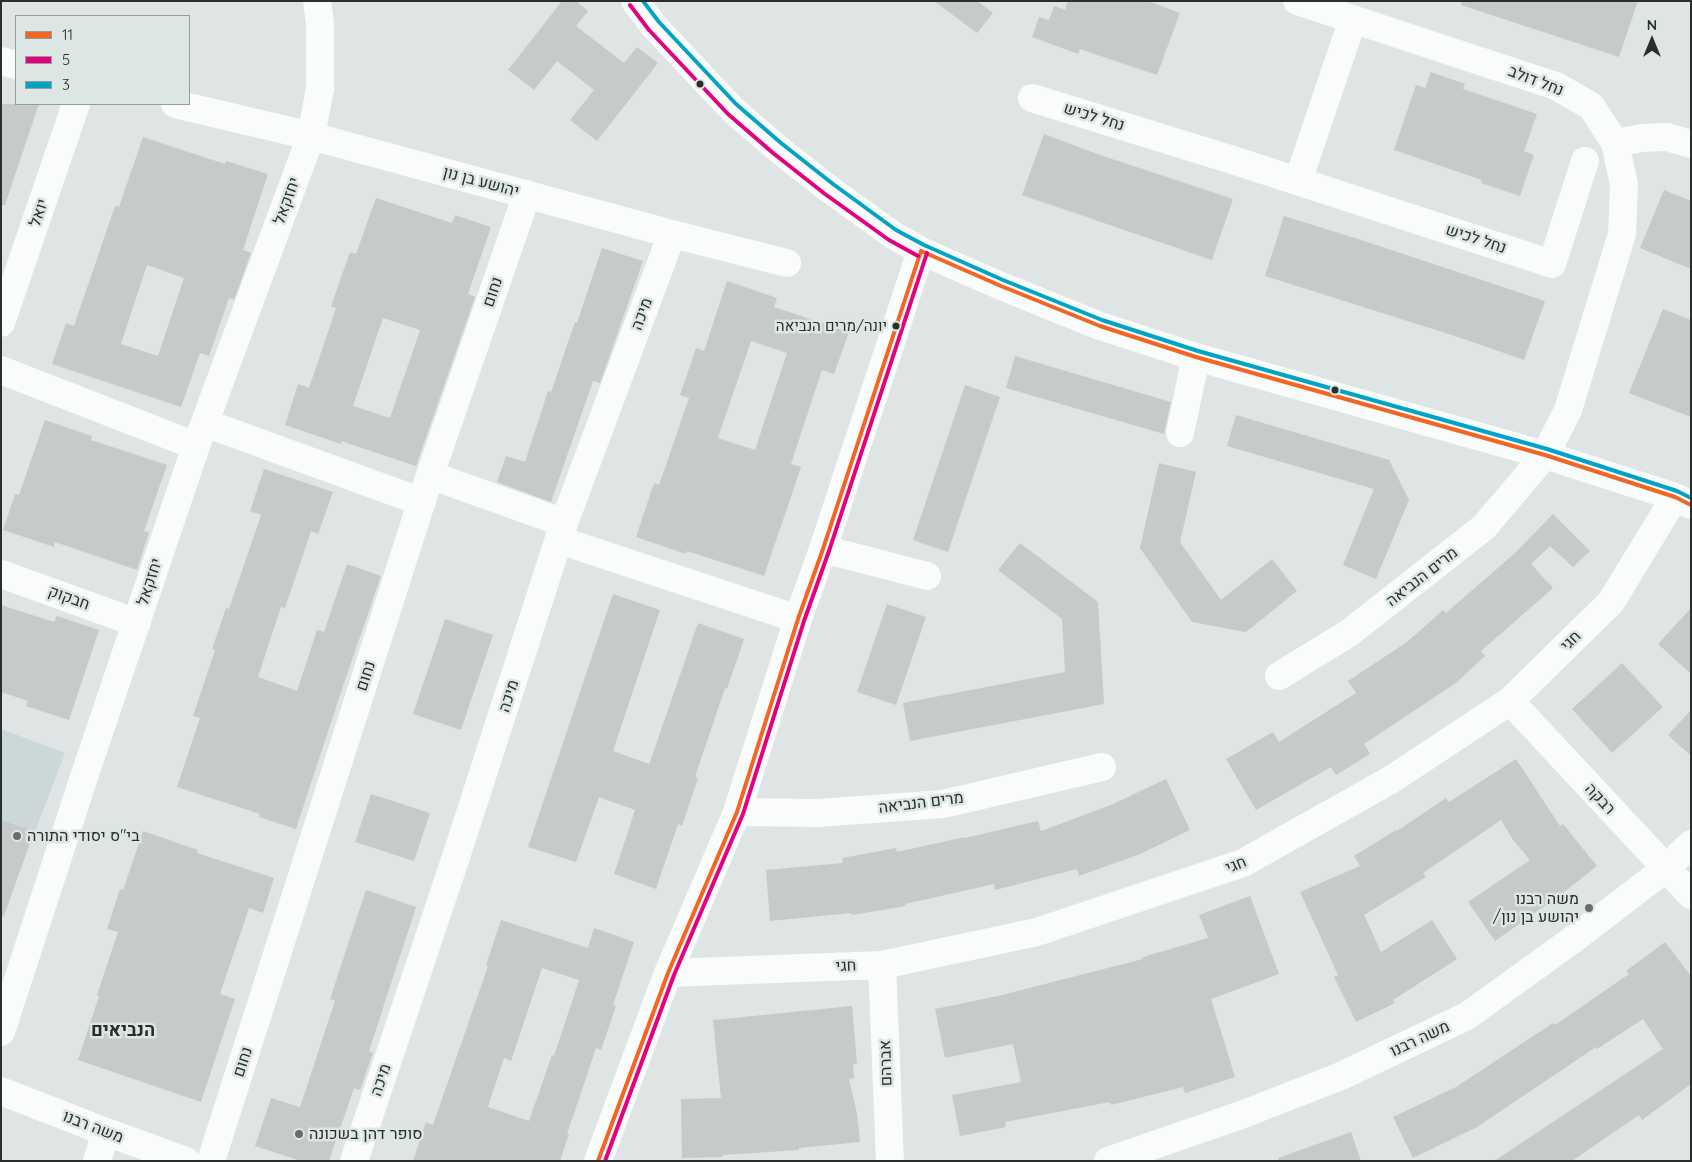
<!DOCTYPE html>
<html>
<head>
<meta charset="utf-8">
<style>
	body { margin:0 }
	#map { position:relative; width:1692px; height:1162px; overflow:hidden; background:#dfe4e4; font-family:Quicksand,sans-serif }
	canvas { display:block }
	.frame { position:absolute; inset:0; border:2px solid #2a2e2d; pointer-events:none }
	.legend { position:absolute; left:15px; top:15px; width:175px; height:90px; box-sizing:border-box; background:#dce7e5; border:1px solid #959d9b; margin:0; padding:6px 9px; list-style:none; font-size:15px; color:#2a2e2d }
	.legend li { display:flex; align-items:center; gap:10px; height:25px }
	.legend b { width:25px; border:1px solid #959d9b }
	.north { position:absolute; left:1627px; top:15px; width:50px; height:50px; -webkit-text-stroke:4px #dce7e5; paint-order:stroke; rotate:0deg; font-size:14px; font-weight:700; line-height:20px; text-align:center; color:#2a2e2d }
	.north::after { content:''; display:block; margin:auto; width:18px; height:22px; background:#2a2e2d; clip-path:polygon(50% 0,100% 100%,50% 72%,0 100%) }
</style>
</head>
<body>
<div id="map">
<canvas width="1692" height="1162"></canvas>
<div class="frame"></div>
<ul class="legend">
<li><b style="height:6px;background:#f26522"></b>11</li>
<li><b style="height:6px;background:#e5007d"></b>5</li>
<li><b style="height:6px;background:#02a3c6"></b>3</li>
</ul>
<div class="north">N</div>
</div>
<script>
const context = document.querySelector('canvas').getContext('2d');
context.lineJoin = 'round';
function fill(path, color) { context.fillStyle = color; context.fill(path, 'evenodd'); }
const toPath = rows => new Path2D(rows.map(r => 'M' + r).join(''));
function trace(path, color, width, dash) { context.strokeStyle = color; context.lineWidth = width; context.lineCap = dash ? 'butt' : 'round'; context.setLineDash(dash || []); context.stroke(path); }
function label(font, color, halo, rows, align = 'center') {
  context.font = font + ' Quicksand,Heebo,sans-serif'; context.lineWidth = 5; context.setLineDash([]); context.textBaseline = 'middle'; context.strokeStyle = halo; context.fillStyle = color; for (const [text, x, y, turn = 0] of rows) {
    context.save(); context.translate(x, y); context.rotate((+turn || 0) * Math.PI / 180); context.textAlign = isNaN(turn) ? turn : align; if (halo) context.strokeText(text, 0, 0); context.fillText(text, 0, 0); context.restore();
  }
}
fill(toPath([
	[1,729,65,753,1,920]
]), '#ccd8d7');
fill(toPath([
	[562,1,576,1,588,11,576,26,624,63,637,47,658,63,597,141,570,120,594,90,557,61,534,90,508,70],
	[934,1,977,1,993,13,977,33],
	[1068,1,1148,1,1180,13,1157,75,1080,49,1078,54,1032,37,1039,17,1049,20,1054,6,1065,10],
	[1461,1,1638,1,1619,57,1461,5],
	[1431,72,1465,84,1463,89,1537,114,1524,151,1534,155,1520,196,1481,183,1482,180,1394,150,1416,85,1425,88],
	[1,104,39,104,5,205,1,205],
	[1044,134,1100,155,1233,199,1212,260,1022,195],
	[143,137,225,164,226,161,268,174,243,250,251,253,234,300,229,298,209,356,200,353,181,407,52,364,66,323,74,326,115,206,119,207],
	[147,265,184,278,158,356,121,344],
	[1664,190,1691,201,1691,269,1640,248],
	[376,198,452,223,455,215,491,227,468,294,475,297,416,466,341,441,341,444,285,425,298,384,309,388,336,308,331,306,350,252,356,254],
	[383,318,420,330,390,418,353,406],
	[1284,216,1355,238,1545,301,1524,360,1458,337,1265,276],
	[602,248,643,261,600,383,593,381,551,502,497,482,506,456,525,462,548,391,551,392,575,322,577,323],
	[727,281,777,298,774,307,849,332,834,374,822,370,791,464,801,467,764,576,687,551,686,554,636,537,654,483,659,485,689,398,680,395,696,348,704,351],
	[751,341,787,353,755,450,718,438],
	[1663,309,1691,320,1691,417,1629,393],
	[1015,356,1171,402,1164,434,1006,388],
	[965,385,1000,397,948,552,913,540],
	[1236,415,1389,460,1409,500,1376,579,1343,565,1374,489,1227,446],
	[45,420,92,436,91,440,167,465,144,531,149,532,137,570,55,542,54,547,3,530,15,494,19,495],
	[1159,463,1196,472,1180,542,1221,600,1272,559,1297,591,1246,632,1192,622,1140,548],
	[264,469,333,492,318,534,311,531,285,608,281,607,258,677,297,691,317,630,324,632,347,564,381,576,343,686,296,829,259,817,260,814,177,787,200,718,193,716,215,650,212,649,226,608,229,609,261,515,250,511],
	[1553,514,1590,551,1573,567,1550,546,1531,564,1553,588,1481,651,1485,656,1456,683,1364,744,1370,754,1336,775,1331,767,1256,810,1226,759,1273,732,1279,742,1356,693,1348,681,1407,642,1443,610,1446,613,1515,553],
	[1020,543,1098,602,1104,704,910,741,903,703,1065,672,1062,619,998,570],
	[613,594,660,610,613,751,649,764,650,762,698,623,744,639,727,689,725,688,695,777,698,778,682,826,678,824,656,889,614,874,635,810,599,797,576,862,528,847],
	[887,604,926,617,896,705,857,692],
	[1,605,54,622,57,616,99,630,69,720,26,706,28,701,1,692],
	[1691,608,1691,674,1658,644],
	[445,619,493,635,461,730,413,714],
	[1622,663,1663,707,1612,753,1572,709],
	[1691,710,1691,756,1668,735],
	[1516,759,1560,826,1563,824,1597,866,1563,893,1495,941,1468,902,1530,860,1513,840,1501,820,1423,873,1426,877,1364,915,1381,952,1432,920,1457,959,1393,1000,1395,1003,1356,1022,1334,977,1338,975,1300,892,1360,866,1354,856,1396,830,1397,831,1446,798,1449,802],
	[1166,779,1190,830,1140,854,1079,876,1077,869,995,890,994,884,905,904,906,906,852,915,851,913,770,921,766,870,843,863,842,858,896,848,897,852,965,837,965,838,1038,821,1041,831,1111,805],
	[371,794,430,813,414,861,355,842],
	[1,820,34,831,4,916,1,915],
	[143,831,198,850,197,853,274,878,263,913,249,908,220,994,235,999,201,1102,78,1060,99,996,97,995,118,932,107,929,120,889,123,890],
	[366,890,416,907,369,1051,373,1053,360,1090,354,1088,329,1161,301,1161,255,1146,271,1098,300,1107,335,1001,330,999],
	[1250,896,1279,974,1211,999,1235,1077,1185,1093,1183,1087,1111,1105,1110,1102,1005,1122,1006,1127,960,1136,952,1095,1021,1082,1013,1044,945,1058,935,1009,998,996,1143,959,1143,957,1208,938,1199,915],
	[501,920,588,948,594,928,634,942,613,1005,616,1006,601,1050,596,1048,567,1134,569,1134,560,1161,413,1161,426,1122,433,1125,488,966,486,965],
	[542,968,579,980,554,1056,552,1055,529,1121,488,1107,504,1058,511,1061],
	[1665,942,1691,976,1691,1084,1642,1120,1639,1115,1572,1161,1494,1161,1663,1049,1643,1019,1597,1049,1596,1047,1477,1127,1413,1158,1393,1117,1456,1087,1553,1023,1555,1025,1629,974,1626,971],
	[852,1006,857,1064,853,1064,854,1078,849,1079,857,1114,860,1142,799,1148,799,1150,723,1155,723,1157,682,1158,681,1099,721,1098,713,1020],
	[1351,1132,1361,1161,1279,1161,1278,1158]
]), '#c6caca');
trace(toPath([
	[635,1,654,26,732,109,777,148,829,189,893,235,921,251,1001,286,1100,326,1196,357,1545,455,1675,497,1691,505],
	[1,61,16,65],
	[1032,98,1239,162,1552,264,1585,161],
	[175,104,311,136,672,234,787,263],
	[1615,143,1642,138,1667,137,1691,144],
	[1298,181,1353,19],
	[1,323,76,104],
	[1,370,196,446],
	[205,423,422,502],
	[1180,433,1196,357],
	[430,475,564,523],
	[559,540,798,619],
	[823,549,927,576],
	[1,574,137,623],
	[1279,676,1349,633,1484,527,1545,455,1568,410,1622,234,1624,184,1615,143,1591,106,1556,86,1297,1],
	[1510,701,1691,895],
	[737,812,818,813,943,804,1102,767],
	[882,965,890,1161],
	[668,973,882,965,1037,932,1243,863,1392,779,1510,701,1611,602,1675,497],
	[1,1032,84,777,196,446,311,136,320,89,320,24,317,1],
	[1,1091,106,1132,186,1161],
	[97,1161,106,1132],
	[211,1161,430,475,527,194],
	[354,1161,456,857,564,523,672,234],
	[598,1161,668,973,737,812,798,619,823,549,921,251],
	[1108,1161,1241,1115,1341,1076,1467,1016,1575,938,1665,869,1691,844]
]), '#fafbfb', 28);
trace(toPath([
	[921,251,1001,286,1100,326,1196,357,1545,455,1675,497,1691,505],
	[598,1161,668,973,737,812,798,619,823,549,921,251]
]), '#f26522', 4);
trace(toPath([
	[630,5,649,30,728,114,773,153,825,194,889,240,918,256],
	[605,1161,674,975,743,814,804,621,829,551,927,253]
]), '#e5007d', 4);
trace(toPath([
	[643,1,659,22,736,104,781,143,833,184,896,230,924,245,1003,280,1102,320,1198,351,1547,449,1677,491,1691,498]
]), '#02a3c6', 4);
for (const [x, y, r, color] of [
	[700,84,4.5,"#2a2e2d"],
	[896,326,4.5,"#2a2e2d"],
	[1335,390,4.5,"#2a2e2d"],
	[17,836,5,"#696e6d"],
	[1589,908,5,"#696e6d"],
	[299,1134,5,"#696e6d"]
]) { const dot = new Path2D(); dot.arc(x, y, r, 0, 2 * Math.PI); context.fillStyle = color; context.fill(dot); trace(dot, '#dce7e5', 2); }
label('15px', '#2a2e2d', '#dce7e5', [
	["יונה/מרים הנביאה",887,326]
], 'right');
label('16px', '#2a2e2d', '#dce7e5', [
	["נחל דולב",1536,81,21],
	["נחל לכיש",1094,117,17],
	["יהושע בן נון",481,182,15],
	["יחזקאל",287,201,-70],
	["יואל",39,213,-71],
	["נחל לכיש",1476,239,18],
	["נחום",493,292,-71],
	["מיכה",642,314,-70],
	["מרים הנביאה",1422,577,-38],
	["יחזקאל",150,582,-72],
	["חבקוק",69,598,20],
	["חגי",1571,641,-44],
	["נחום",366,676,-72],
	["מיכה",509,696,-72],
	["רבקה",1600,799,47],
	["מרים הנביאה",921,803,-7],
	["חגי",1236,865,-22],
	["חגי",846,966,-2],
	["משה רבנו",1420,1039,-25],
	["נחום",243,1062,-72],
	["אברהם",886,1063,-92],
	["מיכה",381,1080,-71],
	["משה רבנו",93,1127,21]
]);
label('16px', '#2a2e2d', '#dce7e5', [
	["בי\"ס יסודי התורה",27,836],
	["משה רבנו",1579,899,"right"],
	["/יהושע בן נון",1579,917,"right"],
	["סופר דהן בשכונה",309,1134]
], 'left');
label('bold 18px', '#252e2c', '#dce7e5', [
	["הנביאים",123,1031]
]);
</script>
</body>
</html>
